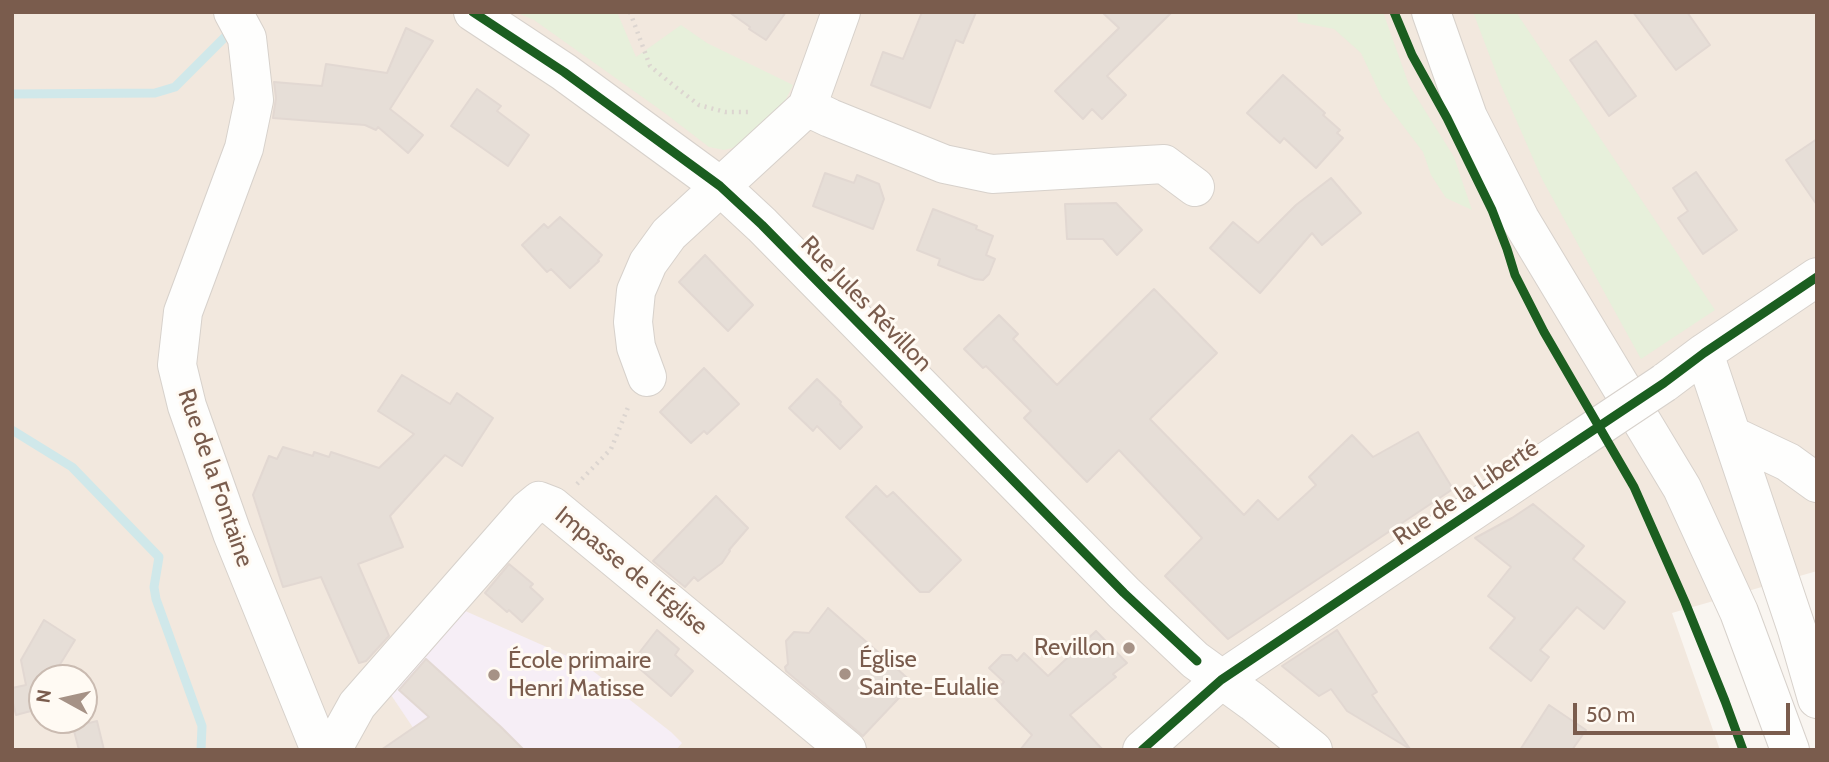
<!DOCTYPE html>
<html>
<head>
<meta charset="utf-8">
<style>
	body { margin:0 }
	#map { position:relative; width:1829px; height:762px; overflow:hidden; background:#f9f5f0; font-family:Cabin,sans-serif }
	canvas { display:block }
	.frame { position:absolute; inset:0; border:14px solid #7a5c4d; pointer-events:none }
	.north { position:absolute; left:28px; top:664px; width:70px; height:70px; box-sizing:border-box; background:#fffaf3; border:2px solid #cabbb1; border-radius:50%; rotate:278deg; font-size:19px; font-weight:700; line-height:28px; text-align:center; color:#7a5c4d }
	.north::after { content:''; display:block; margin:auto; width:24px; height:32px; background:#a69286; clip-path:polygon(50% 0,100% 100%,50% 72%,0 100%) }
	.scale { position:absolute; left:1573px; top:703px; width:217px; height:32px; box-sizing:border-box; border:4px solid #7a5c4d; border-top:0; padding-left:9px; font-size:21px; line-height:24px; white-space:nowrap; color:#7a5c4d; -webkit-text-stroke:5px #fffaf3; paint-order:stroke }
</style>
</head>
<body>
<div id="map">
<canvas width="1829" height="762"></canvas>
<div class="frame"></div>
<div class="north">N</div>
<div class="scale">50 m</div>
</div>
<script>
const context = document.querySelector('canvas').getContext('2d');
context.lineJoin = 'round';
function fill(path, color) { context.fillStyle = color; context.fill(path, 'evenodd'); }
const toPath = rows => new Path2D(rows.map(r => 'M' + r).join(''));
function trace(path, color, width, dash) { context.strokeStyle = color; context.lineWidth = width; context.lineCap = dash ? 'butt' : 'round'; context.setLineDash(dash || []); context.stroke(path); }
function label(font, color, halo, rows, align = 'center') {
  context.font = font + ' Cabin,sans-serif'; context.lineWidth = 6; context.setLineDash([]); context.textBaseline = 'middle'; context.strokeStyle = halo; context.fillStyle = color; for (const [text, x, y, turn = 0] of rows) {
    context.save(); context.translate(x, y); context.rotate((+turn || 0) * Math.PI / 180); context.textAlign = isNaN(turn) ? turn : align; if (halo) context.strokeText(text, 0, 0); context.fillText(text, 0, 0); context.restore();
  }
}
fill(toPath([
	[12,12,1817,12,1817,571,1672,613,1720,750,12,750],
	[42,678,84,678,84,720,42,720]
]), '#f2e8de');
fill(toPath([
	[454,606,576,660,593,671,671,732,682,743,676,750,428,750,383,683]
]), '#f6eef6');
fill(toPath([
	[515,12,617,12,636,57,681,25,707,43,793,85,778,115,736,147,724,150,709,147,662,111,534,20],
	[1297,12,1383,12,1409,85,1454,157,1472,210,1446,198,1431,175,1423,152,1382,98,1361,53,1334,29,1298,22],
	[1473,12,1516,12,1715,310,1641,359,1542,179,1500,83]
]), '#e7f0db');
trace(toPath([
	[12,94,155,93,175,87,228,34],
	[12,430,72,467,159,557,154,587,156,599,202,726,201,750]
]), '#d0e8ea', 9);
const building = toPath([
	[729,12,786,12,766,40,749,29,750,27,729,12],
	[922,12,976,12,963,43,956,40,930,108,871,85,883,52,903,59,922,12],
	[1102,12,1172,12,1107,76,1126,95,1102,119,1092,109,1083,119,1055,91,1119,28,1102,12],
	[1633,12,1687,12,1710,45,1676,70,1633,12],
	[406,28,433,41,390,109,423,135,408,153,378,127,376,130,365,125,273,118,276,98,274,82,322,86,326,64,387,73,406,28],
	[1596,41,1636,96,1609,116,1570,60,1596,41],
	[1283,75,1325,113,1323,115,1340,130,1337,133,1343,138,1316,168,1284,138,1280,143,1247,113,1283,75],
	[477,89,501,106,497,111,529,135,508,166,451,126,477,89],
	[1817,139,1817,205,1786,160,1817,139],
	[1696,172,1737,230,1703,254,1678,218,1688,211,1673,188,1696,172],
	[825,173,854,183,857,175,879,184,884,199,873,229,813,206,825,173],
	[1331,178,1361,213,1322,245,1312,233,1260,293,1210,248,1233,222,1258,243,1296,205,1331,178],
	[1116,203,1142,230,1117,255,1103,239,1067,239,1065,204,1116,203],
	[933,209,977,226,976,229,993,236,986,255,995,259,989,274,983,280,975,279,938,265,940,259,917,250,933,209],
	[560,217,602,255,598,260,599,261,570,288,551,269,547,272,522,245,544,224,548,228,560,217],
	[705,255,753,305,728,331,679,282,705,255],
	[1154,289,1217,353,1150,419,1244,515,1258,500,1278,520,1316,485,1309,477,1352,435,1373,457,1418,432,1453,489,1228,639,1165,576,1202,538,1119,450,1087,482,1024,418,1031,411,986,366,983,368,964,349,999,315,1018,334,1013,339,1057,385,1154,289],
	[704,368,739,404,707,434,704,431,691,443,660,412,704,368],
	[402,375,450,404,457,393,493,418,462,466,445,455,390,516,403,547,358,564,389,636,366,661,359,663,321,577,283,587,253,495,269,456,277,459,283,447,313,456,314,452,329,457,331,452,379,468,414,434,378,411,402,375],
	[817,379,841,402,840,404,862,427,840,449,817,426,813,431,789,408,817,379],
	[876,486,887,497,893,492,961,560,929,592,920,592,846,517,876,486],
	[716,496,748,528,729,550,730,551,722,563,698,581,694,577,685,587,653,561,716,496],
	[1533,504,1584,546,1573,559,1625,602,1604,629,1577,607,1540,650,1549,657,1531,681,1490,648,1515,618,1488,596,1511,567,1475,538,1512,518,1533,504],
	[509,564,533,584,530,587,543,599,522,622,509,610,507,612,485,593,509,564],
	[828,608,913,683,863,736,786,671,785,667,788,664,786,641,794,632,809,633,828,608],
	[44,620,75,640,59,666,62,678,42,678,42,708,16,715,12,699,12,688,26,685,21,660,44,620],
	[657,630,679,649,675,655,693,671,671,696,632,662,657,630],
	[1337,630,1377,692,1372,695,1410,749,1347,711,1331,689,1319,696,1282,666,1337,630],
	[1096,631,1127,663,1113,674,1116,677,1070,715,1103,750,1020,750,1032,735,992,695,1004,682,989,668,1002,655,1011,655,1017,661,1024,653,1048,676,1096,631],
	[426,659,501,727,524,750,381,750,429,717,399,690,426,659],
	[1549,705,1586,730,1572,750,1520,750,1549,705],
	[97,721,104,750,79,750,73,727,97,721]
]);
fill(building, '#e6ded7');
trace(building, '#e2d8d2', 2);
const minor = toPath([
	[233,12,247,38,254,100,244,148,183,312,177,365,187,406,232,533,320,750],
	[473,12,564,72,720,186,762,225,1124,593,1195,660,1253,702,1313,750],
	[1431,12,1468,117,1520,219,1682,488,1739,612,1790,750],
	[807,107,841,12],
	[1704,353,1797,630,1817,699],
	[647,377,636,347,633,322,636,291,648,263,669,234,807,107,830,118,944,164,992,174,1164,164,1195,187],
	[1664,383,1704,353,1817,277],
	[1733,436,1788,462,1817,483],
	[332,750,357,705,528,510,539,501,552,506,847,750],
	[1142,750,1221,680,1577,441]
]);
trace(minor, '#d7d1cb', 40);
trace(toPath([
	[630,12,650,66,673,85,699,105,725,112,752,112],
	[577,484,611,449,629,405]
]), '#dcd5d0', 4.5, [2, 5]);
trace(minor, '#fefefd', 38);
const minorBridge = toPath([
	[1577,441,1664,383]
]);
trace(minorBridge, '#d7d1cb', 40, []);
trace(minorBridge, '#fefefd', 38);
trace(toPath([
	[473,12,564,72,720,186,762,225,1124,593,1197,661],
	[1394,12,1412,55,1447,118,1492,210,1507,249,1515,275,1544,332,1634,487,1685,602,1725,701,1743,750],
	[1142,750,1221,680,1577,441,1664,383,1704,353,1817,277]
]), '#1b5e20', 9);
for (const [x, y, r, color] of [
	[1129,648,7,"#a69286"],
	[845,674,7,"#a69286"],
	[494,675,7,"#a69286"]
]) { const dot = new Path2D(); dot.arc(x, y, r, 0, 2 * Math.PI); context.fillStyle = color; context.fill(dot); trace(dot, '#fffaf3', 2.5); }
label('24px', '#7a5c4d', '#fffaf3', [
	["Rue Jules Révillon",866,304,46],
	["Rue de la Fontaine",215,478,71],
	["Rue de la Liberté",1466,493,-34],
	["Impasse de l'Église",631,571,39]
]);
label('24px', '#7a5c4d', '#fffaf3', [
	["Revillon",1115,648,"right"],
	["Église",859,660],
	["Sainte-Eulalie",859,688],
	["École primaire",508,661],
	["Henri Matisse",508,689]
], 'left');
</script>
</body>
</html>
